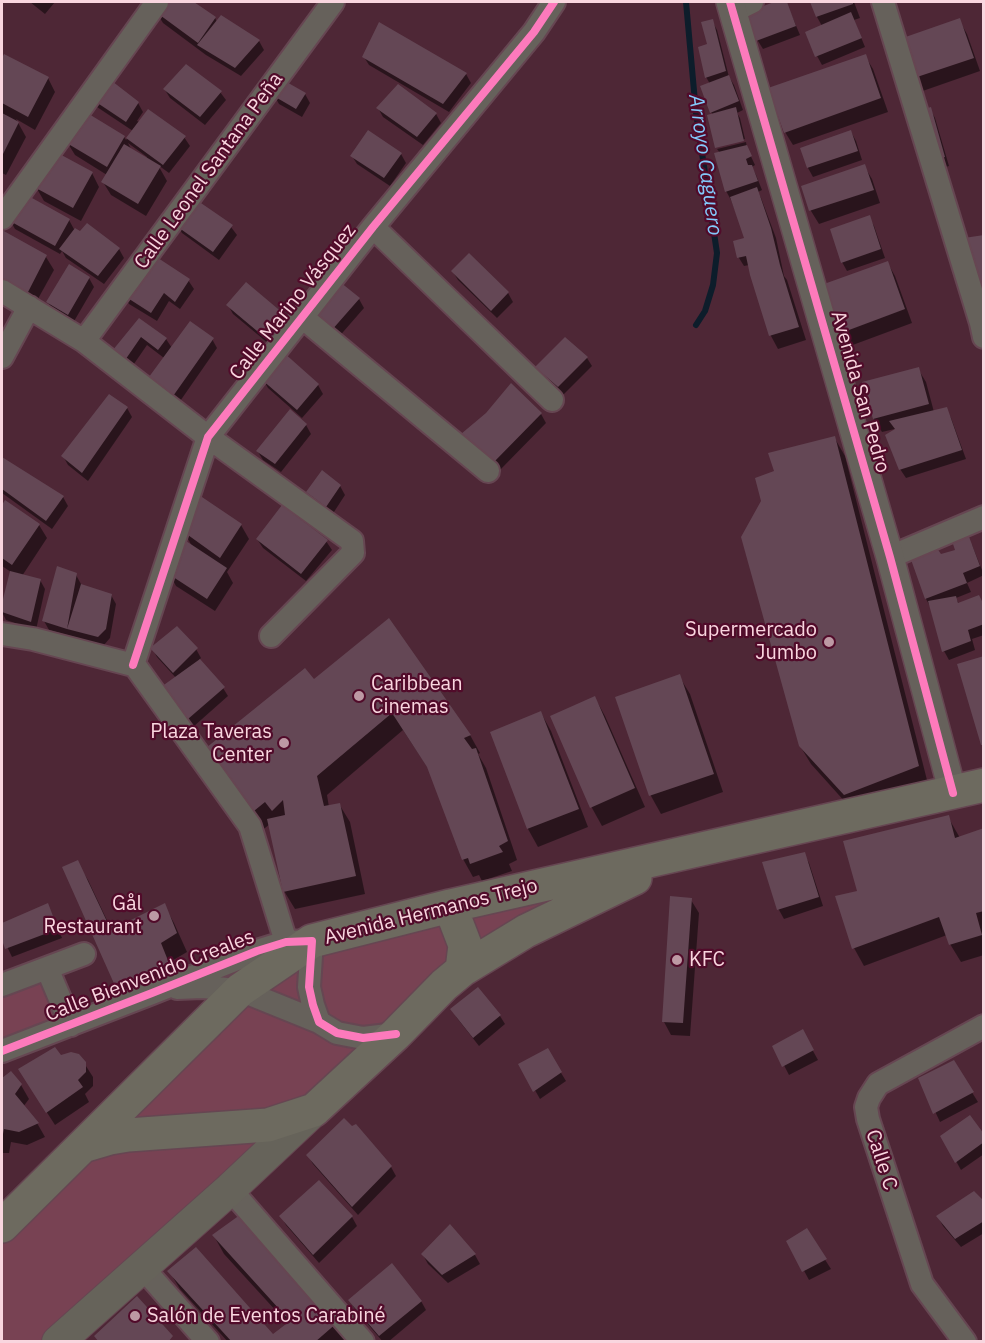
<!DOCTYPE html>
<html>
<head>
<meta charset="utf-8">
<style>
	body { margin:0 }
	#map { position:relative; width:985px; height:1343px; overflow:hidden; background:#4e2736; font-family:"IBM Plex Sans",sans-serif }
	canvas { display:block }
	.frame { position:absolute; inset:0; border:3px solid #f9d6df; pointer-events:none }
</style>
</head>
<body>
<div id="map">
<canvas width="985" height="1343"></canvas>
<div class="frame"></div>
</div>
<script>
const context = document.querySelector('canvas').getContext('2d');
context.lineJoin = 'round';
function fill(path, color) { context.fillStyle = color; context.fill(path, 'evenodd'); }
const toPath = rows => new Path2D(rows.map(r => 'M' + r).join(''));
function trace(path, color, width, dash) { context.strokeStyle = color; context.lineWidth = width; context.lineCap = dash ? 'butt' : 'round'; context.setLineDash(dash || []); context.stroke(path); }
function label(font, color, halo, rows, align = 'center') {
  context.font = font + ' "IBM Plex Sans",sans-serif'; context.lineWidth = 4.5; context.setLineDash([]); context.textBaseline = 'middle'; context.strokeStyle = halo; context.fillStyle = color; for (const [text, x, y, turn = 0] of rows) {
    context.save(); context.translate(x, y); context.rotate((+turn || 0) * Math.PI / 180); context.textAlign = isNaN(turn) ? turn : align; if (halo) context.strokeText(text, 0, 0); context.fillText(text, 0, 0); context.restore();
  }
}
fill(toPath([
	[676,856,526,931,57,1341,2,1342,2,1226,239,990,202,987,257,951],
	[51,966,71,1025,2,1051,2,985]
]), '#784253');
fill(toPath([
	[30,2,55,2,45,14],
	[161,2,192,2,215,18,217,22,222,17,259,41,264,50,241,76,206,55,163,23,155,10],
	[778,2,786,2,800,35,763,49,758,41,747,14],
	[812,2,854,2,860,18,854,20,865,47,822,65,817,56,822,26,817,17],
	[959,20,967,34,980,71,917,93,909,80],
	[712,21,717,30,729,77,734,85,743,110,737,113,740,118,745,139,716,146,713,115,711,112,710,84,706,77],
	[380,25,466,74,471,83,449,112,369,65,364,57],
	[5,56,48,78,55,92,35,130,16,119,26,137,6,175,2,173,2,62],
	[865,56,873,69,888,112,793,145,785,132],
	[108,80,138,103,143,112,137,121,184,137,190,146,169,173,158,165,167,181,146,216,111,195,103,182,107,175,75,155,67,142,124,137,126,140,133,131,97,107,92,99],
	[128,143,147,157,146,159,132,151],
	[398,86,436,114,441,123,423,145,383,117,378,108],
	[165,90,220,92,226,100,205,125,170,98],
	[305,94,310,103,302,117,279,104,274,95],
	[930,109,935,118,949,166,933,171],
	[851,132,856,141,862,160,813,177,808,168,802,149],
	[746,142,747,148,755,165,752,167,756,175,762,190,758,192,761,198,776,238,784,276,787,280,806,340,778,349,771,336,749,265,744,266,739,258,735,242,746,239,731,200,726,191,720,153,717,149],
	[401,154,406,163,390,186,357,164,352,156],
	[864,166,872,179,880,203,819,224,811,211,803,187],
	[92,173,99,187,81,221,44,201,36,187],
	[869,217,874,226,885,258,847,271,842,262],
	[10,220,69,220,75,231,119,249,124,258,104,284,66,258,62,251,60,254,15,229],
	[177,225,231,227,237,235,219,260,182,233],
	[2,232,46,257,54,270,34,306,2,288],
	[887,262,895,276,912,323,850,346,843,332],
	[69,266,89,278,94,287,73,323,53,311,48,302],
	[453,272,508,293,513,302,497,318,458,280],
	[188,280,194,289,180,309,169,301,157,321,129,304,124,295],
	[359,299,364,308,337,339,318,324],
	[228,305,283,315,288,323,269,344,233,314],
	[140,320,166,339,172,348,212,339,217,348,176,407,153,390,164,358,147,345,127,374,115,365],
	[283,354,318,385,323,394,302,418,268,388,263,379],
	[587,358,592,366,563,395,542,376,536,367],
	[918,369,926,382,934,412,946,409,951,418,966,459,906,478,900,469,899,428,882,432,874,419,864,383],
	[127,408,132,417,88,481,68,465,63,456],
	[541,414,546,423,499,471,468,443],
	[306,425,311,434,281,472,263,460,258,452],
	[834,437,845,456,928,784,855,813,811,764,800,746,763,501,775,472],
	[2,458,63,497,68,506,52,529,2,493],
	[340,486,345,495,332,515,313,501,308,492],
	[199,497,241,525,249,539,227,572,233,583,215,611,176,586,169,573,193,548,183,530],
	[6,502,39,525,47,538,22,576,40,580,45,589,36,630,6,620,2,612,11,572,2,566,2,508],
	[257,539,326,541,332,550,306,581,263,548],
	[972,545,984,575,967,583,971,592,956,598,959,604,984,606,984,635,972,639,975,650,949,660,944,651,931,608,926,599,911,555,940,556],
	[76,575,81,584,81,585,111,595,116,604,110,638,104,645,49,630,44,621],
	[152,648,196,649,201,658,199,660,223,688,228,696,193,727,168,697,176,678,157,657],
	[679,676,690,694,723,792,661,814,651,796,617,698],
	[314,681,470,735,480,753,478,754,486,768,517,860,509,864,512,871,482,881,479,875,473,877,463,859,430,771,403,730,327,795,329,807,339,804,350,822,365,894,295,909,284,891,270,824,260,832,213,770],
	[595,698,605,716,645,807,602,826,592,808,552,717],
	[541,713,551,731,588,827,538,847,528,829,491,732],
	[948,817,960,838,984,830,984,921,982,921,984,926,984,955,961,962,950,944,947,935,864,966,854,948,859,892],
	[804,854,809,863,823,906,784,919,779,910,764,863],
	[77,862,88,880,112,931,164,905,174,923,187,952,170,962,178,982,128,1005,117,987],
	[691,900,699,913,690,1036,671,1035,664,1022],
	[47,905,52,914,62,938,12,957,2,936,2,925],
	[452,1009,500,1016,505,1024,479,1046,457,1018],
	[802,1031,818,1060,789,1075,774,1046],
	[547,1050,566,1081,540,1099,520,1064],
	[60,1057,84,1063,93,1077,93,1086,85,1094,89,1102,55,1125,28,1083],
	[953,1062,978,1102,940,1122,920,1079],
	[2,1079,21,1085,29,1099,23,1107,37,1123,45,1137,27,1145,11,1142,9,1153,2,1153],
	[942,1136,984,1137,984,1154,961,1170],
	[308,1156,391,1167,396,1176,358,1215,313,1164],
	[318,1182,352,1217,357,1226,319,1263,286,1225,281,1216],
	[984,1203,984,1233,961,1247,943,1226,938,1217],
	[243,1214,348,1341,347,1342,228,1342,180,1289,169,1271,273,1336,288,1324,224,1254,214,1236],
	[450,1226,475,1255,480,1264,448,1283,428,1264,423,1255],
	[806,1230,831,1269,809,1280,788,1241],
	[350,1300,421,1301,426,1310,388,1342,383,1342,355,1309]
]), '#0007');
trace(toPath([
	[686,2,696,113,717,253,713,285,705,311,696,325]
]), '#0d1d2b', 6);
fill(toPath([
	[159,2,194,2,216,17,198,43,153,10],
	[774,2,787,2,796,26,756,41,745,13],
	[810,2,853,2,853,4,816,17],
	[851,12,862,38,815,57,805,32],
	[221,15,260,40,235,68,197,45],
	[960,18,974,58,908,80,894,41],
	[713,19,726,71,705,78,698,47,707,44,701,22],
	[379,22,467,73,443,104,362,57],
	[4,54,49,77,28,117,2,103,2,58],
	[866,54,881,98,784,133,768,88],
	[186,64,222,91,200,117,163,89],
	[729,75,739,101,710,113,700,86],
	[108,78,139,102,126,122,90,98],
	[283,80,306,93,296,109,272,95],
	[398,84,437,113,417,137,376,108],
	[736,107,744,141,715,148,707,115],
	[931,107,945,157,927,163,912,113],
	[148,109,186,136,163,165,126,138],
	[84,111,125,136,107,167,65,142],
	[2,113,19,122,2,156],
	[368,130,402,153,384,178,350,156],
	[851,130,858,151,807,168,800,148],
	[124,144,161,166,138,204,101,182],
	[747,145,752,156,746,159,748,165,752,165,758,181,725,192,714,153],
	[54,151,93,172,73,208,34,187],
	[865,164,874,190,809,211,801,186],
	[757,187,771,228,780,265,799,327,769,336,750,275,746,256,737,258,733,241,744,238,730,197],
	[23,193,70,219,55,246,8,220],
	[198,201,233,225,213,252,175,225],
	[870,215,881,249,841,263,830,229],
	[87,223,120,248,98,276,59,249,75,228,80,231],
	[2,230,47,255,27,294,2,280],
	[984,235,984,290,977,291,964,238],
	[469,253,509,292,491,311,451,271],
	[155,256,190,279,175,302,164,293,151,313,123,295],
	[888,261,905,309,841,333,824,284],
	[69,264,90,277,68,315,46,302],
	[246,282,284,314,263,336,226,305],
	[340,282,360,298,331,331,311,315],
	[139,318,167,338,158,350,141,337,121,366,108,356],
	[190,321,214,338,171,399,146,381],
	[565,337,588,357,558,387,535,367],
	[283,352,319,384,297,410,261,379],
	[919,367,929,404,873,419,862,382],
	[511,383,542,413,493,463,461,434,486,413],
	[109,394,128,407,82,473,61,456],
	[947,407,962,450,899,470,885,435,895,429,889,421],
	[290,409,307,424,275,464,256,451],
	[835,436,919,766,844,795,799,746,741,537,761,501,755,478,774,471,768,453],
	[2,457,64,496,46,521,2,489],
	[322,470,341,485,326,507,306,492],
	[199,495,242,524,220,558,181,530],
	[5,500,40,524,12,565,2,558,2,505],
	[282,505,328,540,301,574,256,539],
	[968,534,980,566,963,573,967,583,925,599,909,554,936,547,941,554,955,550,951,538],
	[186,541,227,568,207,599,167,573],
	[57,566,77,573,67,629,81,584,112,594,106,629,98,637,67,629,42,621],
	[10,571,41,579,31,622,2,612,2,603],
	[979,595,984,605,984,624,968,630,971,641,942,652,928,601,956,596,958,603],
	[389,618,471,735,464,738,472,749,476,748,508,841,499,846,503,852,470,864,468,858,462,860,427,767,392,713,317,776,324,806,340,803,356,876,283,892,267,819,285,815,283,800,272,811,265,802,249,815,201,752,305,668,314,679],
	[177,626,198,648,173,673,150,648],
	[984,656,984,745,981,745,957,664],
	[200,659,225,687,188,719,161,687],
	[680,674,714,774,649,796,615,697],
	[595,696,635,788,590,808,550,716],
	[541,711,579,809,527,829,490,732],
	[949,815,955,838,984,828,984,911,976,913,982,935,949,945,939,917,852,949,835,896,857,891,843,841],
	[805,852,819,897,777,910,762,862],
	[78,860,111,930,165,903,177,933,161,943,169,963,116,988,62,867],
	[670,896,692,898,683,1023,662,1022],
	[48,903,58,929,5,949,2,940,2,923],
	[478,987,501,1015,473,1038,450,1009],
	[803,1029,814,1050,782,1067,772,1046],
	[55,1047,61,1055,71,1052,79,1054,86,1062,86,1072,78,1080,83,1087,46,1113,18,1069],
	[548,1048,562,1072,533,1092,518,1064],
	[954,1060,974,1092,933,1114,918,1078],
	[11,1071,22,1084,15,1094,39,1123,19,1132,4,1129,3,1134,2,1134,2,1078],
	[970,1115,984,1134,984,1142,955,1163,940,1136],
	[344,1118,352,1126,356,1124,392,1166,352,1207,306,1155],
	[319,1180,353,1216,313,1255,279,1216],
	[974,1191,984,1201,984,1221,955,1239,936,1216],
	[244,1212,338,1322,315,1342,232,1342,167,1271,196,1247,273,1334,290,1321,212,1235],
	[450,1224,476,1254,442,1275,421,1254],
	[807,1228,827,1259,802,1272,786,1241],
	[392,1263,422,1301,379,1336,348,1300],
	[137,1296,173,1336,168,1342,99,1342,94,1336]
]), '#644755');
const minor = toPath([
	[883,2,981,323,984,337],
	[734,11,752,2],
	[2,218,157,2],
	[373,227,552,400],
	[2,291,84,341,208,437,352,541,353,553,271,636],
	[302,317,488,471],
	[84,341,333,2],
	[2,357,29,307],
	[890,557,984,517],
	[2,634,33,639,133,665,136,667,250,826,286,942,291,954],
	[133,665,208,437,373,227,534,32,554,2],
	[47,968,71,1025],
	[2,985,84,954],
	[177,988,202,987,240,990,319,1022],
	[2,1051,152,993,257,951,286,942,312,941,309,987,313,1005,319,1022,337,1033,363,1038,396,1034],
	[230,1189,363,1342],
	[142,1267,208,1342],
	[965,1342,922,1284,868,1119,866,1107,869,1098,878,1084,984,1026]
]);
const tertiary = toPath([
	[730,2,890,557,953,793]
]);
const secondary = toPath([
	[58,1342,230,1189,314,1110]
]);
const primary = toPath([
	[450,906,465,945,462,970],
	[83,1146,110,1138,128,1135,268,1125,314,1110,396,1034,444,985,462,970,526,931,635,878],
	[2,1226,240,990,312,941,450,906,984,785]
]);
trace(minor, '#664652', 26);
trace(tertiary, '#664652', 30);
trace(secondary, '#664652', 34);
trace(primary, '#664652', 36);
trace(minor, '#66615b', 22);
trace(tertiary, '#66615b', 27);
trace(secondary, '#66635a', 32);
trace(primary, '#6d6a5f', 33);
trace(toPath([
	[730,2,890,557,953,793],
	[133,665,208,437,373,227,534,32,554,2],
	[2,1051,152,993,257,951,286,942,312,941,309,987,313,1005,319,1022,337,1033,363,1038,396,1034]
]), '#fd7abc', 8);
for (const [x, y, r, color] of [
	[829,642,6,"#bd99a4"],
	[359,696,6,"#bd99a4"],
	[284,743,6,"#bd99a4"],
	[154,916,6,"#bd99a4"],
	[677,960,6,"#bd99a4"],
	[135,1316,6,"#bd99a4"]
]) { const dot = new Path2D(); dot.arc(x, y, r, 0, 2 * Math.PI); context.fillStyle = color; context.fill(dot); trace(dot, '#510b2a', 2); }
label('20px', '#f9d6df', '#510b2a', [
	["Calle Leonel Santana Peña",209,171,-54],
	["Calle Marino Vásquez",293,302,-52],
	["Avenida San Pedro",860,392,74],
	["Avenida Hermanos Trejo",431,912,-14],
	["Calle Bienvenido Creales",150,976,-21],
	["Calle C",881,1160,72]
]);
label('20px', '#f9d6df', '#510b2a', [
	["Supermercado",817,630],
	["Jumbo",817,653],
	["Caribbean",371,684,"left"],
	["Cinemas",371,707,"left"],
	["Plaza Taveras",272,732],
	["Center",272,755],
	["Gål",142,904],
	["Restaurant",142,927],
	["KFC",689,960,"left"],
	["Salón de Eventos Carabiné",147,1316,"left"]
], 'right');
label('italic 21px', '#83cafb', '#510b2a', [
	["Arroyo Caguero",705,165,82]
]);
</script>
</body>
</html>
